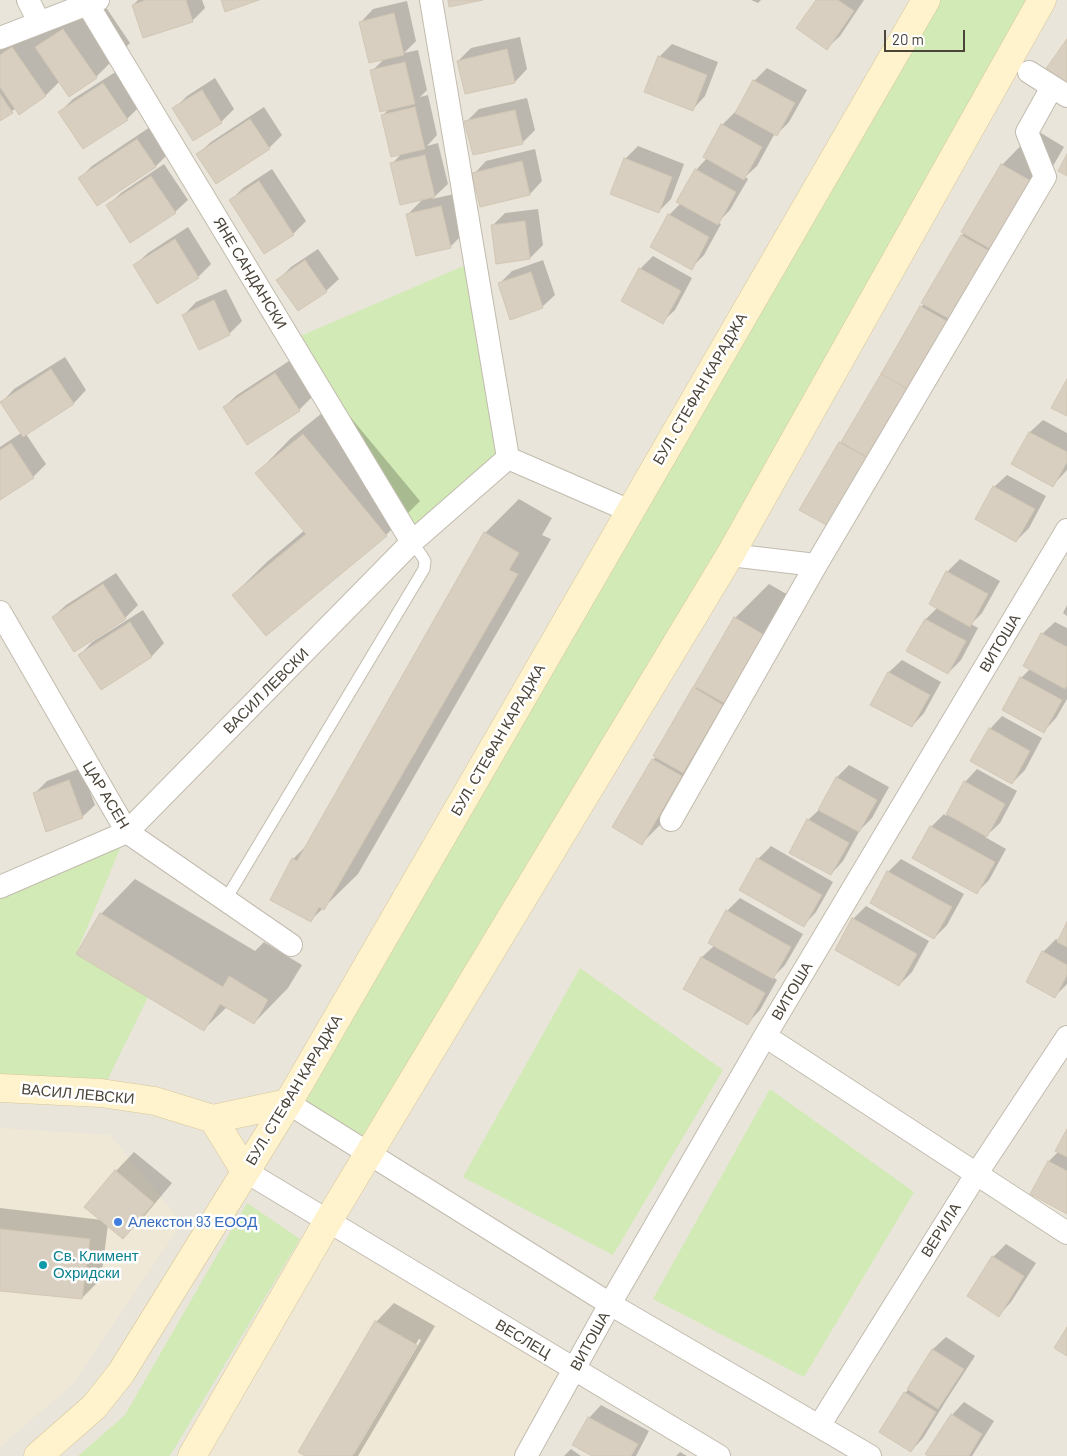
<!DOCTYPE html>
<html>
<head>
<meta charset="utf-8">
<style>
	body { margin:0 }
	#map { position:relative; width:1067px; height:1456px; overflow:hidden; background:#f6f3ec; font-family:Barlow,sans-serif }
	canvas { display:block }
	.scale { position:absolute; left:884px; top:30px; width:81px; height:22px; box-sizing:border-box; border:2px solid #4b4439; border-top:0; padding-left:6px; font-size:15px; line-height:18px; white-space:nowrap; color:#4b4439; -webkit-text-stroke:4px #fff; paint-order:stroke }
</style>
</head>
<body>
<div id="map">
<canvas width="1067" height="1456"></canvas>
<div class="scale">20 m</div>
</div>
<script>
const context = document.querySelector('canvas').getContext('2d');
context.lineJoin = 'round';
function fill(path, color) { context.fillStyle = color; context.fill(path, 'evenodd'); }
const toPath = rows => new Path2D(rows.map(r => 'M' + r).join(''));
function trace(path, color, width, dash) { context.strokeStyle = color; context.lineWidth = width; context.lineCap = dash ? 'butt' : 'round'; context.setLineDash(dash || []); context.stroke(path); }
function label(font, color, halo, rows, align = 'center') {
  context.font = font + ' Barlow,sans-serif'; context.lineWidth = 5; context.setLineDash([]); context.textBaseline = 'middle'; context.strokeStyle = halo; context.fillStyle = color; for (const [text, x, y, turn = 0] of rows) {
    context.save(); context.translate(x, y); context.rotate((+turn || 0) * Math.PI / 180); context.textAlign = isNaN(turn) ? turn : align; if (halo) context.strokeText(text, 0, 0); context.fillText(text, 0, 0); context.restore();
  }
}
fill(toPath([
	[0,0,1067,0,1067,1456,0,1456]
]), '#eae5da');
fill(toPath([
	[0,1128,110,1135,182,1223,73,1384,0,1447],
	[328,1221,574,1370,526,1456,192,1456]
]), '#efe8d6');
fill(toPath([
	[926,0,1042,0,369,1154,288,1103],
	[475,261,508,458,412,542,291,340],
	[127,832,76,954,148,997,101,1093,0,1088,0,887],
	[580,968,723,1070,613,1255,463,1177],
	[770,1089,914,1192,804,1377,653,1299],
	[247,1203,300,1239,171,1454,169,1456,78,1456,125,1415]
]), '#d2eab5');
fill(toPath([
	[101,0,130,43,96,77,60,81,46,95,19,113,16,108,0,120,0,39],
	[138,0,202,0,205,8,192,21,133,5],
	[751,0,761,0,758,3],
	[817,0,864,0,840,36,827,48],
	[407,1,416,41,404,53,418,50,427,90,420,97,428,95,437,135,427,146,438,143,448,184,432,199,454,194,463,234,450,247,408,214,423,199,392,164,402,153,382,116,389,109,372,71,384,59,361,22,373,9],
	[520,37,527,69,515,82,458,61,471,48],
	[672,44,718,62,705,96,693,109,659,57],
	[767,68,807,90,789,122,777,134,775,133,757,166,745,177,748,179,730,210,718,222,721,224,704,255,691,268,669,215,681,203,696,170,707,158,722,125,735,112,736,113,754,81],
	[117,71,140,106,127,119,60,112,73,99],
	[215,78,234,109,221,122,174,109,187,96],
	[527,98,535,130,522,143,466,122,479,109],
	[264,107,282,135,269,148,216,182,198,154,211,142],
	[150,127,168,154,155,167,80,178,92,166],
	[1036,130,1064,147,864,491,801,510,924,303,1002,165],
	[638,146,684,164,671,199,659,211,625,159],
	[535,149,542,181,530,194,474,174,486,161],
	[164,164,188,200,175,212,108,205,121,193],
	[272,169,306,221,293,234,265,253,230,201,243,188],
	[538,209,543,245,530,258,497,262,492,226,505,213],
	[188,227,211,264,198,277,158,302,135,265,148,253],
	[318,249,339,279,326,291,278,280,291,267],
	[653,256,692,278,675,310,662,322,640,269],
	[543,260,555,295,542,307,499,284,512,271],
	[226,289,242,321,229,334,184,315,196,302],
	[65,357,86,390,74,403,26,434,46,464,33,477,0,498,0,447,21,433,2,402,14,389],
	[289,361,312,397,299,410,248,443,224,407,237,395],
	[337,401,420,501,386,535,233,595,268,561,305,530,257,473,291,438],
	[1043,420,1067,433,1067,470,1053,485,1013,464,1030,432],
	[1007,475,1046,496,1029,528,1016,541,994,487],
	[519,499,552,518,542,535,551,539,358,874,310,921,293,859,307,845,485,533],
	[960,559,1000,581,982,613,971,624,978,628,961,660,948,673,908,651,926,619,938,607,930,603,947,572],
	[116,573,138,605,125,618,53,617,66,605],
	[769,584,797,600,676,809,642,843,653,760,657,756,735,618],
	[1067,605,1067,616,1063,613],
	[143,610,164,643,152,656,101,688,80,655,92,642],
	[1055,622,1067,628,1067,699,1056,718,1044,731,1004,709,1021,678,1030,669,1042,634],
	[902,660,941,682,924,713,912,726,872,704,889,672],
	[1002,716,1042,738,1025,770,1012,783,990,729],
	[849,765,889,787,872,818,860,830,843,861,831,874,808,820,820,809,837,777],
	[81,768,95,805,82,817,34,794,47,781],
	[977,769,1017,791,1000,823,985,837,1006,849,989,880,977,892,931,827,944,814,946,816,965,782],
	[771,846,833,882,816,912,804,925,758,859],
	[901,859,964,894,947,925,934,938,871,902,888,872],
	[135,879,255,951,264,942,302,965,288,988,254,1023,227,1007,204,1029,101,914],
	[740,898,803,934,785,965,773,977,777,980,760,1010,748,1023,685,988,702,957,715,945,727,911],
	[866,906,929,941,912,972,899,985,853,919],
	[1067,925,1067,984,1055,996,1043,952,1056,939,1059,941],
	[1067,1132,1067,1213,1031,1193,1049,1161,1059,1151],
	[134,1152,172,1183,142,1219,123,1238,108,1225,101,1279,82,1298,0,1290,0,1208,102,1220,116,1171],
	[1006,1244,1036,1263,1011,1302,999,1315,993,1257],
	[394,1303,435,1326,358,1456,307,1456,376,1322],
	[419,1339,421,1340,354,1454,351,1454],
	[946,1337,975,1356,947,1399,923,1438,911,1451,905,1393,909,1389,933,1349],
	[964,1402,994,1421,972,1456,931,1456,952,1415],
	[601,1405,649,1431,636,1456,594,1456,589,1418],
	[571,1449,581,1456,564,1456],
	[680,1452,687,1456,676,1456]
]), '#0003');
const building = toPath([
	[146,0,186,0,193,22,143,38,132,5,146,0],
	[221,0,259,0,225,12,221,0],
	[448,0,483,0,449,7,448,0],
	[816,0,838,0,854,11,827,50,796,28,816,0],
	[394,13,404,55,369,63,359,22,394,13],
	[63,29,97,78,69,97,35,47,63,29],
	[1067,39,1067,86,1045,70,1067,39],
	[12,47,46,96,19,115,0,87,0,55,12,47],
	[507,49,515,83,465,94,457,61,507,49],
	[658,56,707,75,693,111,644,92,658,56],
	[405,62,415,104,380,112,370,70,405,62],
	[753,80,795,103,777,136,735,113,753,80],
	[103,83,128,120,83,149,58,112,103,83],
	[202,90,222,123,193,141,172,108,202,90],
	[0,94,13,113,0,121,0,94],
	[415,107,425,149,391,157,381,115,415,107],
	[515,110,523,144,473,155,464,121,515,110],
	[250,119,270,149,216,184,196,154,250,119],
	[721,124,762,147,744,180,703,157,721,124],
	[137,139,156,167,97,206,78,178,137,139],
	[1067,154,1067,176,1058,171,1067,154],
	[425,155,435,197,400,205,390,163,425,155],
	[624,158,672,177,659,213,610,194,624,158],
	[522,161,530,195,480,207,472,173,522,161],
	[1001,164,1031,181,992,250,961,232,1001,164],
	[695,169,736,192,718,225,676,202,695,169],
	[151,176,176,213,130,243,106,205,151,176],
	[259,181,294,235,264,254,229,200,259,181],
	[441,206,451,248,416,256,406,214,441,206],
	[668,214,709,237,692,270,650,247,668,214],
	[525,221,530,259,496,264,491,225,525,221],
	[961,235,991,252,951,320,921,303,961,235],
	[175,239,199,278,157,304,133,265,175,239],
	[305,260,327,292,298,311,276,280,305,260],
	[639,268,681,291,663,324,621,301,639,268],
	[531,272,543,308,510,320,498,283,531,272],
	[214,300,230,335,199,350,182,315,214,300],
	[920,306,950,323,911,391,881,374,920,306],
	[51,369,74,404,23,437,0,402,51,369],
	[275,373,300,411,247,445,223,407,275,373],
	[881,374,911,391,872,460,841,442,881,374],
	[1067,379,1067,416,1051,408,1067,379],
	[1029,432,1067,452,1067,462,1053,487,1011,464,1029,432],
	[303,434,387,536,266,636,232,595,306,534,255,473,303,434],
	[839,442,869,459,830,527,799,510,839,442],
	[11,443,34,478,0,500,0,450,11,443],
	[993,486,1035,509,1016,542,975,519,993,486],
	[484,532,519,553,509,570,518,574,324,910,319,907,311,922,270,900,292,858,297,861,484,532],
	[946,571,988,594,970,627,929,604,946,571],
	[103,584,126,619,74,652,52,617,103,584],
	[734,617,764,635,724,703,694,686,734,617],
	[925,619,966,641,948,674,906,651,925,619],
	[130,622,152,657,101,690,78,655,130,622],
	[1041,633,1067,647,1067,685,1065,689,1023,666,1041,633],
	[888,672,930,695,912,727,870,705,888,672],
	[1020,677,1062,700,1044,733,1002,710,1020,677],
	[693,687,723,705,683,773,653,756,693,687],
	[989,728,1030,751,1012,784,970,761,989,728],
	[652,759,682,776,642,845,612,827,652,759],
	[836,777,877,800,859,832,818,810,836,777],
	[69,780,83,818,46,832,33,793,69,780],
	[964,781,1005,804,987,837,946,814,964,781],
	[807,819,849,843,831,875,789,853,807,819],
	[930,826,995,862,977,894,912,858,930,826],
	[757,858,822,895,804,927,739,890,757,858],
	[887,871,952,907,934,939,870,903,887,871],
	[726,910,791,947,773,979,708,943,726,910],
	[100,913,223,987,229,976,268,1000,254,1024,220,1004,204,1031,76,954,100,913],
	[852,918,917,954,899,986,835,950,852,918],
	[1067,922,1067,947,1057,942,1067,922],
	[1042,951,1067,965,1067,975,1055,998,1026,982,1042,951],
	[701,957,765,993,748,1025,683,989,701,957],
	[1067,1129,1067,1157,1055,1151,1067,1129],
	[1048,1161,1067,1171,1067,1214,1030,1194,1048,1161],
	[115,1170,154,1203,123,1239,84,1207,115,1170],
	[0,1229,90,1239,82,1299,0,1291,0,1229],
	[992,1256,1024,1276,999,1317,967,1296,992,1256],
	[375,1321,417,1345,352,1456,305,1456,298,1452,375,1321],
	[1067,1327,1067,1356,1054,1348,1067,1327],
	[932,1349,964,1369,938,1409,907,1389,932,1349],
	[904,1392,936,1412,911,1452,879,1432,904,1392],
	[951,1414,982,1434,969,1456,928,1456,925,1454,951,1414],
	[588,1417,638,1444,631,1456,592,1456,572,1445,588,1417]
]);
fill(building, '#d8cfc1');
trace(building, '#d3c7b4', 1);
const lane = toPath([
	[226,899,424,569,425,561,422,556,412,542]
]);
const street = toPath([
	[28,0,39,22],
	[431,0,508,458,630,511],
	[88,5,412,542],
	[0,38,98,0],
	[1029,72,1067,96],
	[730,555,816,565],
	[0,612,127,832,291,945],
	[671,820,816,565,1045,177,1027,132,1052,87],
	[0,887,127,832,412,542,508,458],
	[765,1036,1067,1233],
	[288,1103,610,1304,870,1456],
	[245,1171,719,1456],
	[819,1426,977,1173,1067,1037],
	[526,1456,610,1304,765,1036,1067,530]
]);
const secondary = toPath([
	[0,1088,101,1093,155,1101,213,1119,288,1103],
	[213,1119,245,1171],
	[38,1456,94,1407,121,1373,288,1103,926,0],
	[192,1456,328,1221,730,555,1042,0]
]);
trace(lane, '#c2bbae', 13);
trace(street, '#c2bbae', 24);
trace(secondary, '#d6c79b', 29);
trace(lane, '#fff', 11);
trace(street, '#fff', 22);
trace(secondary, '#fff3cd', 28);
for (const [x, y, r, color] of [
	[118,1222,5,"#3f7fe0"],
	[43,1265,5,"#0f9aa8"]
]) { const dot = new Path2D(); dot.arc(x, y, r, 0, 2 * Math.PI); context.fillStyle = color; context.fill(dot); trace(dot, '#fff', 2); }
label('15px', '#4b4439', '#fff', [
	["ЯНЕ САНДАНСКИ",250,273,59],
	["БУЛ. СТЕФАН КАРАДЖА",700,389,-60],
	["ВИТОША",1000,643,-59],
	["ВАСИЛ ЛЕВСКИ",266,691,-45],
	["БУЛ. СТЕФАН КАРАДЖА",498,740,-60],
	["ЦАР АСЕН",106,795,59],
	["ВИТОША",792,991,-59],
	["БУЛ. СТЕФАН КАРАДЖА",294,1090,-59],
	["ВАСИЛ ЛЕВСКИ",78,1094,5],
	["ВЕРИЛА",941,1230,-58],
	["ВЕСЛЕЦ",523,1339,31],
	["ВИТОША",590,1341,-61]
]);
label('15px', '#366cbe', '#fff', [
	["Алекстон 93 ЕООД",128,1222]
], 'left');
label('15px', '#0d838f', '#fff', [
	["Св. Климент",53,1256],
	["Охридски",53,1273]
], 'left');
</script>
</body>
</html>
